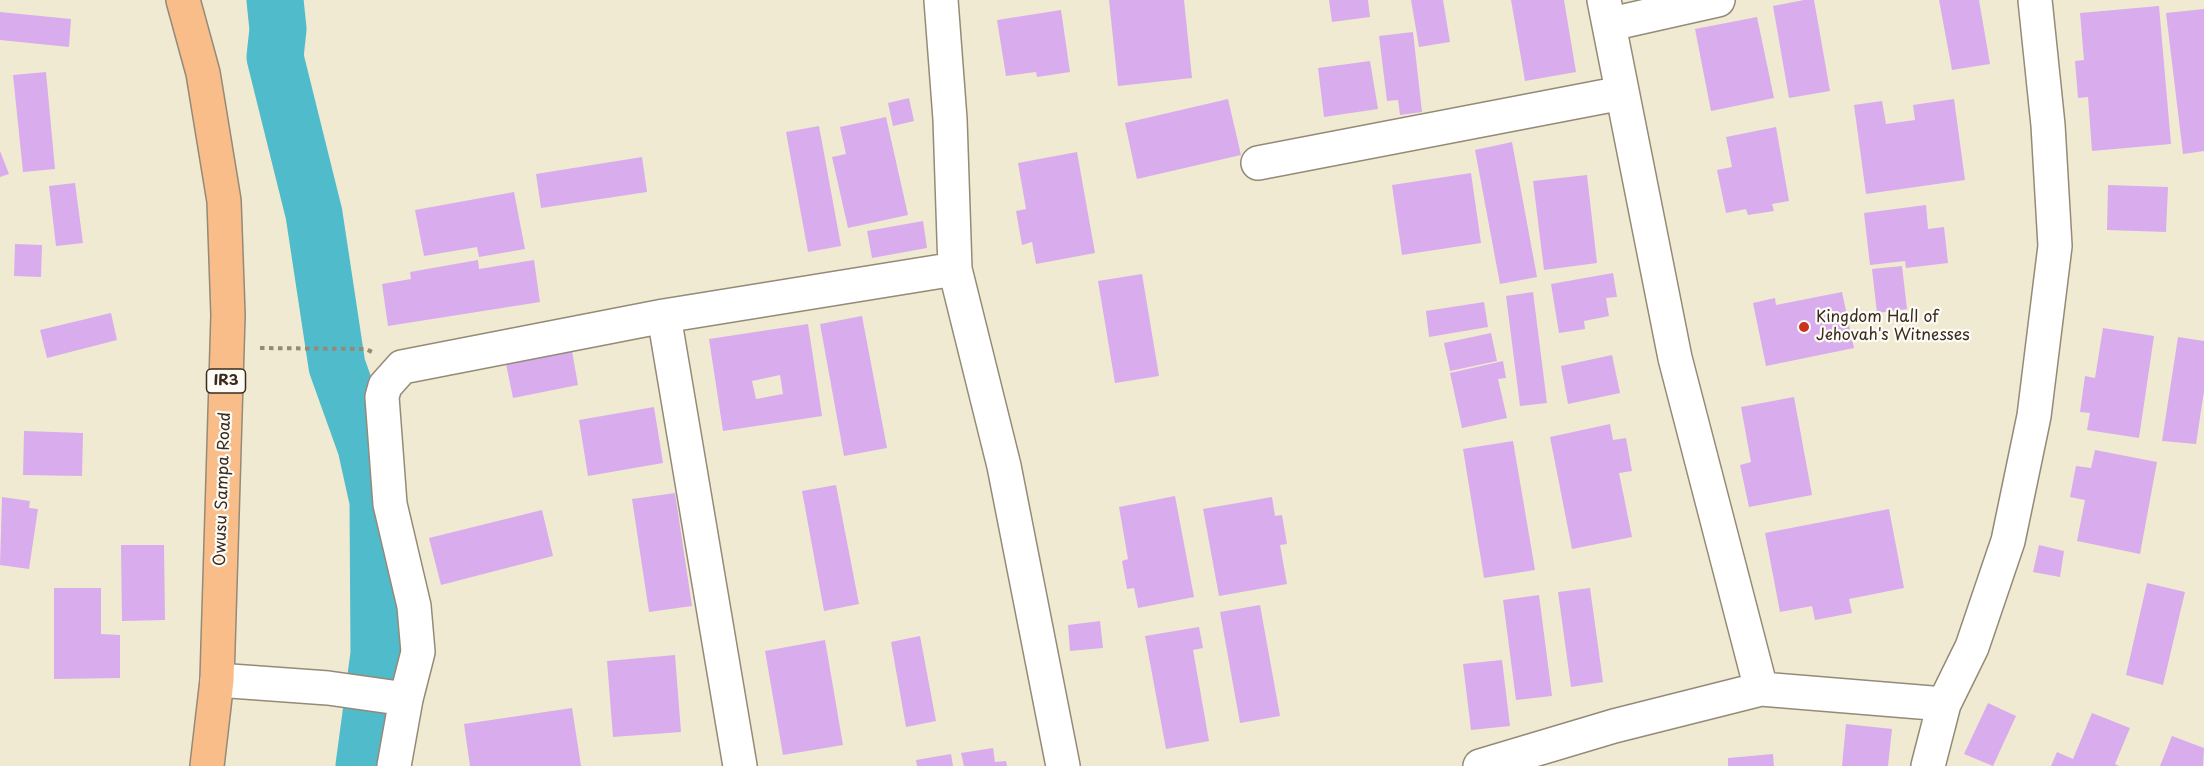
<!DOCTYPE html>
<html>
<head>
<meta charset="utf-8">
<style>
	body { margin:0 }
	canvas { display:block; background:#efead1 }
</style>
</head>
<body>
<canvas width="2204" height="766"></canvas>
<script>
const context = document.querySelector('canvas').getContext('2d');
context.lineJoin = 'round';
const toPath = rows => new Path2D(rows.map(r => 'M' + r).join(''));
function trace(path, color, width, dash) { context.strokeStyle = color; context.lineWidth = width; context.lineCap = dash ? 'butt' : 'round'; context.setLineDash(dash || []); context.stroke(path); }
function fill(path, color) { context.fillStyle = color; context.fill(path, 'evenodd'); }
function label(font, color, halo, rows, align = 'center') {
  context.font = font + ' "Playpen Sans",sans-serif'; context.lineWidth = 4.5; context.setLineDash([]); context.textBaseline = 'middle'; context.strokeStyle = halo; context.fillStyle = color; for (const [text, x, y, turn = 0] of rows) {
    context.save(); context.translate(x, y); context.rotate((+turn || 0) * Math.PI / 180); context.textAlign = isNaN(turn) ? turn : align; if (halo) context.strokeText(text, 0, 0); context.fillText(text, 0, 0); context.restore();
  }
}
trace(toPath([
	[275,0,278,29,275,57,314,214,337,366,366,447,378,501,379,654,364,766]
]), '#4fbbcb', 57);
fill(toPath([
	[1109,0,1184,0,1192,78,1118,86],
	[1329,0,1368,0,1370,17,1332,22],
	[1411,0,1443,0,1450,42,1419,47],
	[1511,0,1564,0,1576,72,1525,81],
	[1804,0,1814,0,1830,91,1789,98,1773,6],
	[1939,0,1979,0,1990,64,1952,70],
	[2159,6,2171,144,2092,151,2088,97,2078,98,2075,61,2084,60,2080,13],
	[2204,9,2204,151,2183,154,2166,13],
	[1061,10,1070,72,1037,77,1036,72,1006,76,997,20],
	[0,12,71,19,69,47,0,40],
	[1757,17,1774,98,1711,111,1695,29],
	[1413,32,1422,112,1400,115,1398,100,1387,101,1379,36],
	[1370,61,1378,109,1324,117,1318,68],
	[46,72,55,169,23,172,13,75],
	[909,98,914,121,893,126,888,103],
	[1228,99,1241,155,1137,179,1125,123],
	[1954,99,1965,180,1866,194,1854,105,1882,101,1886,124,1915,120,1913,105],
	[886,117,908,215,848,228,832,157,846,154,840,127],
	[819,126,841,246,808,252,786,132],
	[1776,127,1789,201,1772,204,1774,211,1748,215,1746,209,1726,213,1717,170,1732,167,1726,137],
	[1512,142,1537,277,1500,284,1475,150],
	[0,151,9,174,0,177],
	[1077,152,1095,253,1036,264,1032,242,1022,245,1016,211,1026,209,1018,163],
	[642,157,647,192,541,208,536,174],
	[1471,173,1481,243,1402,255,1392,185],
	[1587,175,1597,263,1544,270,1533,181],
	[75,183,83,243,56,246,49,186],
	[2108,185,2168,187,2166,232,2107,230],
	[514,192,525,249,479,257,477,247,424,256,415,210],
	[1926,205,1928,229,1944,227,1948,263,1906,268,1905,261,1870,265,1864,213],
	[923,221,927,248,872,258,867,231],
	[15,244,42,245,41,277,14,276],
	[478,260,479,269,534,260,540,302,388,326,382,284,411,279,410,272],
	[1902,266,1907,309,1877,313,1872,269],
	[1613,273,1617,297,1606,298,1609,316,1584,321,1585,329,1559,333,1551,284],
	[1142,274,1159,376,1115,383,1098,281],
	[1533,292,1547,403,1520,406,1506,296],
	[1842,292,1854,348,1766,366,1753,303,1775,298,1776,305],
	[1484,302,1488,327,1429,337,1426,311],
	[111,313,117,340,47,358,40,330],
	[862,316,887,448,844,456,820,324],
	[808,324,822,416,723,431,709,339],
	[780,375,783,394,756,399,752,381],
	[2103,328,2154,336,2139,438,2087,430,2090,413,2080,412,2085,376,2095,378],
	[1491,333,1497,361,1450,371,1444,343],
	[2178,337,2204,341,2204,391,2196,444,2162,441],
	[572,351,578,385,513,398,506,364],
	[1612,355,1620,393,1568,404,1561,366],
	[1503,361,1506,378,1498,379,1507,418,1462,428,1450,373],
	[1794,397,1812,495,1749,507,1740,465,1751,462,1741,407],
	[654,407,663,463,588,476,579,420],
	[1610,424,1613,440,1626,438,1632,471,1619,473,1632,537,1572,549,1550,437],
	[24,431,83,433,82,476,23,475],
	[1513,441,1535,570,1484,578,1463,449],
	[2095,450,2157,462,2140,554,2077,541,2085,500,2070,497,2076,466,2091,468],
	[836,485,859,604,824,611,802,491],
	[675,493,692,606,649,612,632,499],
	[1175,496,1194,597,1138,608,1134,588,1127,589,1122,561,1128,559,1119,507],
	[2,497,30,501,29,508,38,509,29,569,0,565],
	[1272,497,1275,516,1282,515,1287,544,1280,545,1287,584,1219,596,1203,509],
	[1889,509,1904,588,1849,599,1852,613,1815,620,1812,606,1780,612,1765,533],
	[542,510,553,556,441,585,429,538],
	[121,545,164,545,165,620,122,621],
	[2039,545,2064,551,2060,577,2033,572],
	[2147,583,2185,592,2163,685,2126,675],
	[54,588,101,588,101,634,120,635,120,678,54,679],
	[1590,588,1603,682,1571,687,1558,592],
	[1539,595,1552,696,1516,700,1503,600],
	[1260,605,1280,716,1240,723,1220,612],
	[1100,621,1103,648,1070,651,1068,625],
	[1199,627,1203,648,1193,650,1209,741,1166,749,1145,636],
	[920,636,936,721,906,727,891,642],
	[825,640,843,745,783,755,765,651],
	[675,655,681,732,613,737,607,661],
	[1502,660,1510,726,1471,730,1463,664],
	[1988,703,2016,716,1993,766,1964,754],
	[572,708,581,766,470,766,464,724],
	[2092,713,2130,728,2115,764,2119,766,2051,766,2057,752,2073,759],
	[1846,724,1892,729,1888,766,1842,766],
	[2172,736,2204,748,2203,766,2160,766],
	[993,748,995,762,1006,761,1007,766,964,766,961,753],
	[951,754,953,766,917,766,916,760],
	[1773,754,1774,766,1728,766,1728,758]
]), '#d9aded');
const minor = toPath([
	[941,0,950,119,955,269,1004,466,1063,766],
	[1604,0,1675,358,1761,689,1944,704,1972,647,2008,541,2034,416,2055,246,2048,125,2035,0],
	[1611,24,1718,0],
	[1258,163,1622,93],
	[664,316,740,766],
	[217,680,328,688,406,699,418,652,414,606,390,504,382,397,385,386,402,367,664,316,955,269],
	[394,766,406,699],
	[1480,766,1614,726,1761,689],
	[1928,766,1944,704]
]);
const major = toPath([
	[183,0,203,73,224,201,228,315,217,680,207,766]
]);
trace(minor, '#958a78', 36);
trace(major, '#958a78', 36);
trace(toPath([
	[260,348,366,349,372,352]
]), '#958a78', 4, [4.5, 4.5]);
trace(minor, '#fff', 33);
trace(major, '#f8bd88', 33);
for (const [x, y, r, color] of [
	[1804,327,6,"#c8321e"]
]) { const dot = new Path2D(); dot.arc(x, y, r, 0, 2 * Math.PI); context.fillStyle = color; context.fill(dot); trace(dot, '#fdfcf7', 2); }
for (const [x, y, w] of [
	[226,381,39]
]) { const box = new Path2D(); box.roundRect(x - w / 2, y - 12, w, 24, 4.5); context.fillStyle = '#fdfcf7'; context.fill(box); trace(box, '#3b2a1e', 1.5); }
label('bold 15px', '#3b2a1e', null, [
	["IR3",226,381]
]);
label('16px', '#3b2a1e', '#fdfcf7', [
	["Kingdom Hall of",1816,318],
	["Jehovah's Witnesses",1816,336]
], 'left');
label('16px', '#3b2a1e', '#fdfcf7', [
	["Owusu Sampa Road",223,489,-88]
]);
</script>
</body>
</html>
